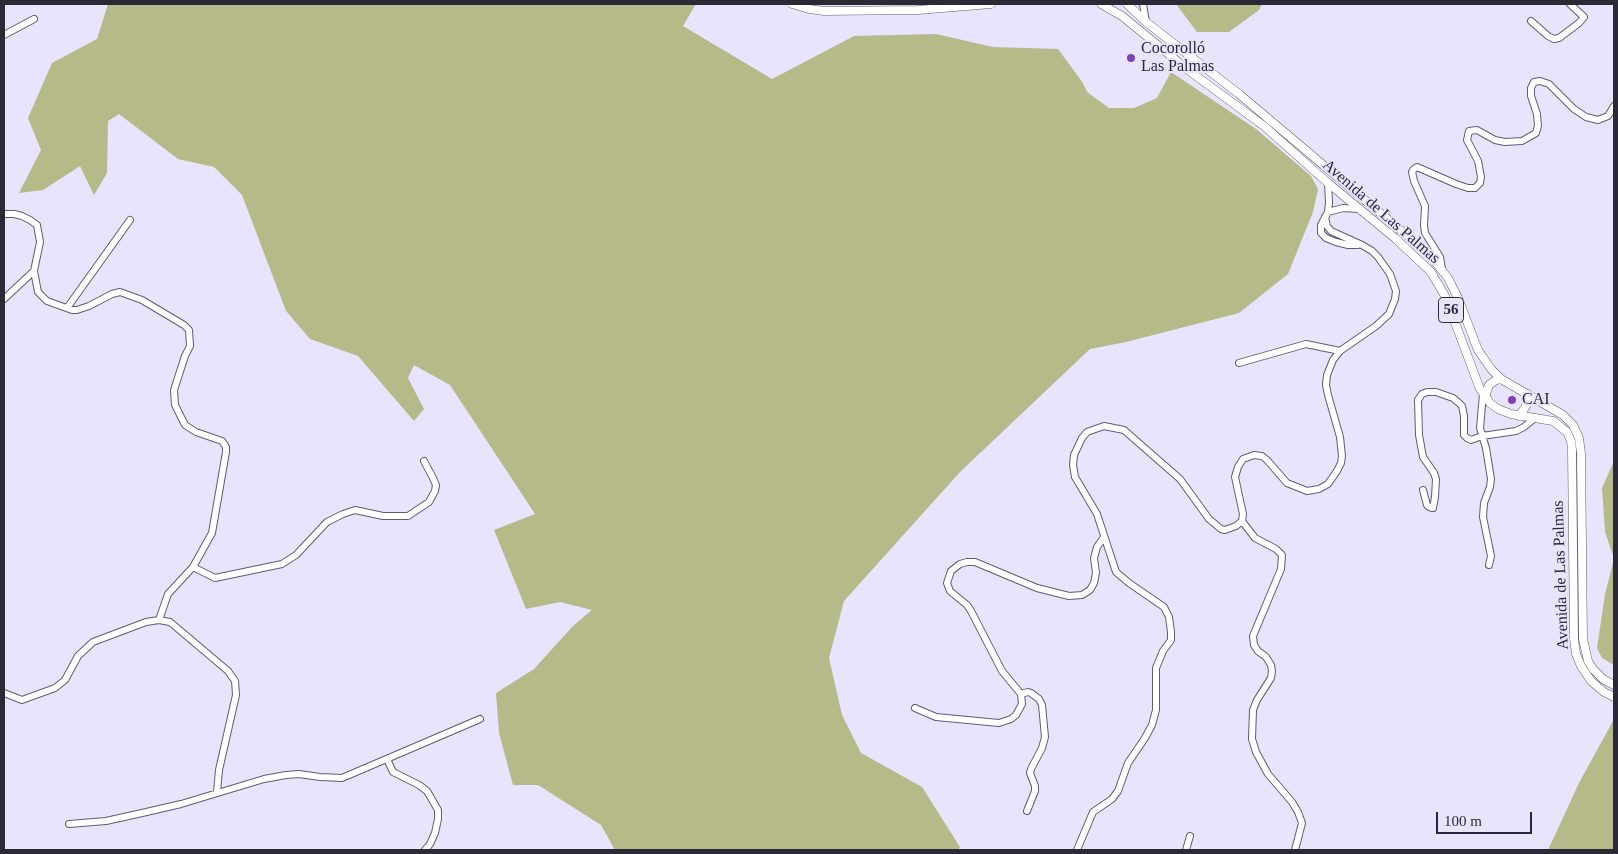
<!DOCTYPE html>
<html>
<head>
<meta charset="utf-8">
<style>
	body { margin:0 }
	#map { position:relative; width:1618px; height:854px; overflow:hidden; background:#e8e4fe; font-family:"Times New Roman",serif }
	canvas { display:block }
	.frame { position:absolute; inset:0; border:5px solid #2b2936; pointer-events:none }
	.scale { position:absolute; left:1436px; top:812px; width:96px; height:22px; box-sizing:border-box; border:2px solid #2b2936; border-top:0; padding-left:6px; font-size:15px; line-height:18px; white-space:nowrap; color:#2b2936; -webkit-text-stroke:4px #e8e4fe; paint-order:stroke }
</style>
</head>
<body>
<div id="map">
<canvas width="1618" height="854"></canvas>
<div class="frame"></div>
<div class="scale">100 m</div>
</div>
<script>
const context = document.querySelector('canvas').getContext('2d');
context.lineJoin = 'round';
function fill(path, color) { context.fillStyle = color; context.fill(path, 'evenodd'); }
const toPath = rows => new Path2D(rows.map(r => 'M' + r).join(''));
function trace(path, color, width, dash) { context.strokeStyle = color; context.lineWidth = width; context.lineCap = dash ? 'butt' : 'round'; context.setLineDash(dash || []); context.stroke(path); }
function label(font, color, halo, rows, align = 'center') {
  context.font = font + ' "Times New Roman",serif'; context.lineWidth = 4; context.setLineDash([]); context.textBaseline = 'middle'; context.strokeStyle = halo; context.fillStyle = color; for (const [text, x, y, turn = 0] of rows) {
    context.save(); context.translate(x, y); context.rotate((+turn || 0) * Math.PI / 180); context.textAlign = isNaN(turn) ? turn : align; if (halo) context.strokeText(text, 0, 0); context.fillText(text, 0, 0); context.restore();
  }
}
fill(toPath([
	[108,4,696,4,683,26,772,79,854,36,936,34,993,47,1058,49,1083,83,1087,92,1109,108,1134,108,1157,98,1171,72,1256,129,1311,176,1318,189,1313,212,1288,274,1239,313,1126,342,1090,349,960,472,844,601,829,658,842,715,861,753,922,787,960,847,958,850,615,850,601,825,538,785,513,785,499,733,496,693,534,669,573,626,592,610,560,602,526,609,494,530,535,514,450,385,414,365,408,378,424,409,414,421,358,356,310,339,286,311,242,195,214,167,178,159,119,114,108,121,107,173,94,195,80,166,43,190,19,193,41,150,28,118,52,63,97,39],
	[1176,4,1262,4,1259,10,1229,32,1197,32],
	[1614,461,1614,558,1605,532,1602,488],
	[1614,559,1614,665,1602,658,1597,648,1605,594],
	[1614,719,1614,850,1548,850,1579,783]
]), '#b6b988');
const minor = toPath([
	[1143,4,1146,22],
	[1531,21,1548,36,1554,39,1559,38,1579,23,1584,17,1570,4],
	[4,35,34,19],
	[1328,183,1329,203,1328,212,1321,225,1321,233,1326,238,1336,242,1348,245,1358,245],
	[1328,212,1343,208,1358,209],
	[4,214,14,214,22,216,30,220,37,225,40,242,34,271,4,299],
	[1442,269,1440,257,1425,233,1424,225,1425,206,1414,181,1412,172,1414,169,1417,167,1456,184,1468,188,1475,188,1480,183,1481,177,1478,161,1467,140,1469,131,1477,130,1495,140,1505,142,1522,141,1536,133,1538,126,1537,114,1531,96,1531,88,1534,82,1540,81,1549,84,1574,109,1586,117,1598,120,1608,116,1614,106],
	[34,271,38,292,47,301,72,310,77,310,89,306,112,294,120,292,142,300,184,325,189,330,190,346,185,356,174,390,175,405,185,425,196,432,222,441,226,447,226,452,212,533,193,567,168,594,159,620,170,622,176,627,228,671,235,681,236,695,219,770,217,792],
	[67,308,130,220],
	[1239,363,1306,344,1340,351],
	[1483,394,1480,428,1486,448,1491,479,1490,487,1484,503,1483,517,1491,556,1489,565],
	[1423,490,1427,505,1429,507,1433,508,1435,497,1436,479,1434,473,1423,457,1419,435,1418,400,1422,394,1427,392,1436,392,1453,398,1459,403,1462,406,1464,416,1464,435,1467,438,1471,440,1482,436,1516,431,1524,427,1535,418],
	[1242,521,1255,538,1276,549,1282,555,1281,569,1253,636,1254,645,1258,651,1266,657,1271,665,1272,671,1271,678,1257,700,1253,710,1252,739,1256,752,1268,774,1292,802,1298,812,1302,823,1295,850],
	[193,567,215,578,282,564,296,555,327,522,343,514,355,510,383,516,408,516,429,502,435,491,436,485,433,478,424,461],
	[4,693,22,700,55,688,65,680,78,656,93,642,146,622,159,620],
	[1021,694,1028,692,1031,693,1039,699,1042,705,1045,737,1042,748,1031,769,1030,773,1035,786,1035,791,1027,811],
	[915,708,936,717,999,723,1011,719,1016,715,1022,704,1021,694,1002,671,971,611,967,605,950,591,947,583,951,571,960,564,967,562,975,562,1037,588,1069,596,1082,595,1090,590,1094,583,1096,573,1094,558,1097,547,1104,537],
	[387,759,393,772,419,785,427,791,438,810,438,819,435,833,430,844,425,850],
	[69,824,106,821,142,813,181,804,264,779,286,775,299,774,320,777,342,778,480,719],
	[1077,850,1093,812,1112,799,1118,791,1128,763,1145,738,1152,725,1156,710,1156,668,1163,651,1171,640,1171,632,1169,617,1164,607,1129,583,1116,572,1097,514,1075,477,1073,465,1074,455,1082,438,1087,432,1104,426,1124,430,1180,479,1209,519,1221,529,1225,530,1236,526,1242,521,1243,514,1235,477,1238,467,1243,459,1254,455,1262,456,1267,460,1287,483,1307,491,1319,489,1328,484,1337,471,1341,463,1342,456,1340,437,1328,395,1326,385,1327,375,1333,360,1340,351,1376,326,1389,314,1395,299,1396,291,1390,274,1378,257,1372,251,1362,245,1331,231,1327,226,1325,217],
	[1186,850,1190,836]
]);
const major = toPath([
	[792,4,809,9,824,11,918,10,991,4],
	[1101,4,1122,16,1188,70,1264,126,1328,183,1396,239,1431,272,1445,296,1480,389,1490,403,1498,409,1511,414,1553,421,1567,432,1571,441,1572,449,1574,639,1576,654,1581,666,1591,681,1604,692,1614,697],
	[1127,4,1146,22,1239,94,1429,254,1448,278,1458,298,1478,350,1491,369,1501,379,1563,415,1573,425,1579,438,1581,453,1583,639,1588,661,1593,669,1603,679,1614,685],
	[1487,399,1486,394,1489,385,1496,380,1501,379],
	[1519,416,1526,406,1528,394]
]);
trace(minor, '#5f5b76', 8);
trace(major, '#5f5b76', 9);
trace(minor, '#fff', 6);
trace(major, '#fff', 8);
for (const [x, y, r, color] of [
	[1131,58,5,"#8141b5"],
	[1512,400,5,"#8141b5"]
]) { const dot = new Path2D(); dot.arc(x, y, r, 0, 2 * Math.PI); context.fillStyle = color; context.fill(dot); trace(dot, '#e8e4fe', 2); }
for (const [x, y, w] of [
	[1451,310,25]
]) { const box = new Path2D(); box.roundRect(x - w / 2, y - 12.5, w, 25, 4); context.fillStyle = '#e8e4fe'; context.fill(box); trace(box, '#2b2936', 1); }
label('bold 15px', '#2b2936', null, [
	["56",1451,310]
]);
label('16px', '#2b2936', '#e8e4fe', [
	["Cocorolló",1141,49],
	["Las Palmas",1141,67],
	["CAI",1522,400]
], 'left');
label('16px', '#2b2936', '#e8e4fe', [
	["Avenida de Las Palmas",1381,212,41],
	["Avenida de Las Palmas",1561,575,-92]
]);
</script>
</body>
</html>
